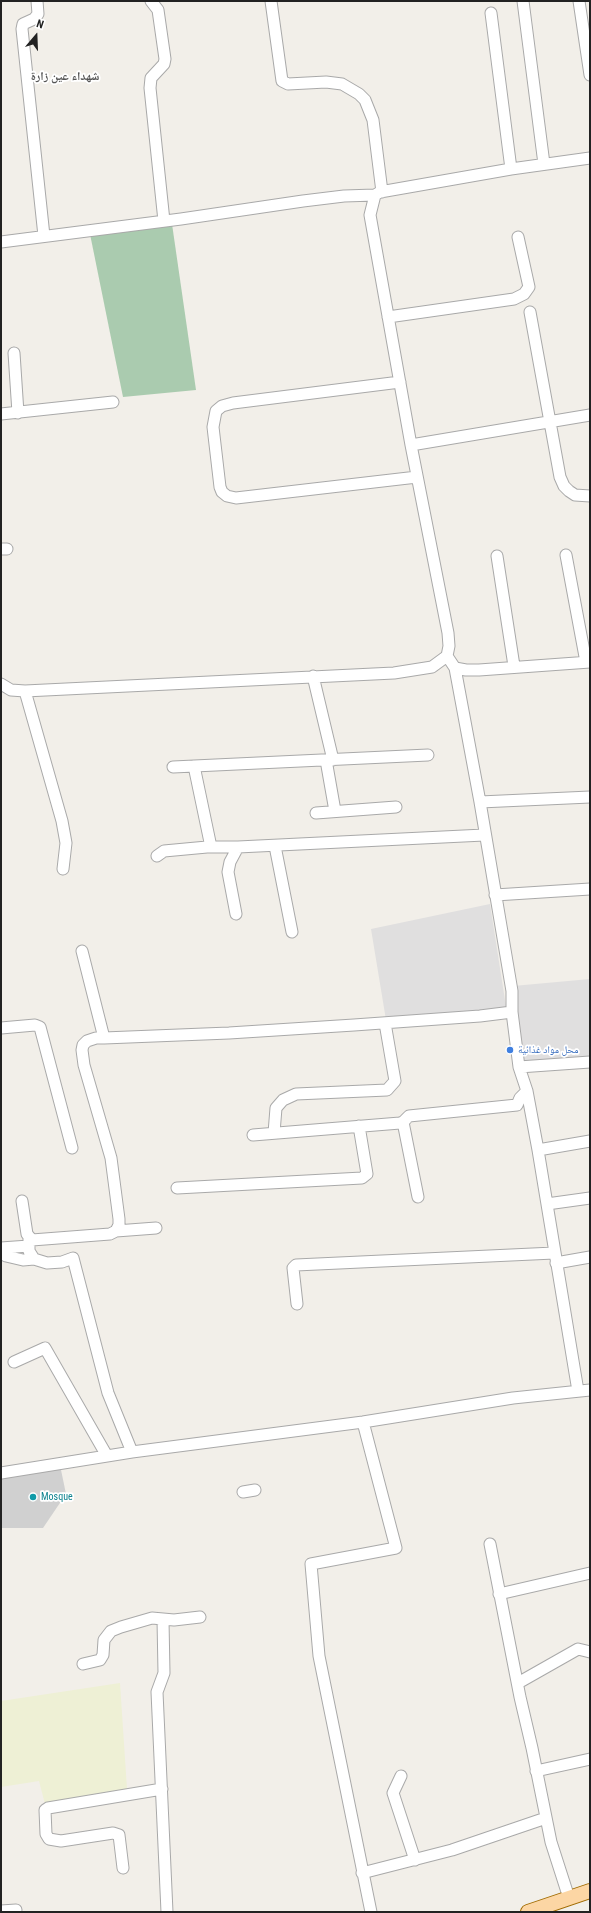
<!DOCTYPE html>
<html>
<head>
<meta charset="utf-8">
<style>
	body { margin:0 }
	#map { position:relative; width:591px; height:1913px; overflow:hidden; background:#f2efe9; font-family:"Roboto Condensed",sans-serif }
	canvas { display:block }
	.frame { position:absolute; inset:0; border:2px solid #222; pointer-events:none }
	.north { position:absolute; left:16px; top:16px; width:40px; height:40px; -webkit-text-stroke:3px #fff; paint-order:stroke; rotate:19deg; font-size:11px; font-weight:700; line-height:16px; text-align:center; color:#222 }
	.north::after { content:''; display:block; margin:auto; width:14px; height:18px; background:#222; clip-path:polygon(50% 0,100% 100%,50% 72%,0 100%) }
</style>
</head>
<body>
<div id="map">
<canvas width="591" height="1913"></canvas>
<div class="frame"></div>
<div class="north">N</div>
</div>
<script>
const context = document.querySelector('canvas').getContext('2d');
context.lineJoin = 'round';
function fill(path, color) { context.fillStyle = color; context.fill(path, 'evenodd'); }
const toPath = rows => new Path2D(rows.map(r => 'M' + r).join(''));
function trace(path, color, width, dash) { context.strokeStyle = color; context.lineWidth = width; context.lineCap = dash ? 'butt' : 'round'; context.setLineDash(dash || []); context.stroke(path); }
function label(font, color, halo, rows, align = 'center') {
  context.font = font + ' "Roboto Condensed","Noto Naskh Arabic",sans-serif'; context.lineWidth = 3.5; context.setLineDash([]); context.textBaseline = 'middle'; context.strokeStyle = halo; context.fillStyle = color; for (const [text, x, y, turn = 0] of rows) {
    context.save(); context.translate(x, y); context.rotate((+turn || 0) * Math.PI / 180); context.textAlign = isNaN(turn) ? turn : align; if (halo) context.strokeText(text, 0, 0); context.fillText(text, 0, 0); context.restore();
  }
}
fill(toPath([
	[490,904,507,1013,386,1020,371,929],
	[590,979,590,1059,520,1065,513,986]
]), '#e0dfdf');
fill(toPath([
	[60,1465,66,1494,43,1528,1,1528,1,1475]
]), '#d0d0d0');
fill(toPath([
	[120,1683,127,1789,45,1804,39,1781,1,1787,1,1701]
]), '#eef0d5');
fill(toPath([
	[172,224,196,390,123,397,90,234]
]), '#aacbaf');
const minor = toPath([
	[37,1,38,14,34,19,23,24,22,29,44,236],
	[151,1,158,10,165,59,164,64,151,78,150,88,164,221],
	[271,1,282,81,288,84,326,82,342,84,359,94,365,100,373,120,382,192],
	[523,1,544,164],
	[579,1,590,75],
	[491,13,511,169],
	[1,242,181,219,303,201,344,196,375,195,380,192,511,169,590,158],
	[530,312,560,477,564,486,569,491,575,495,590,496],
	[388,317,514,299,524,294,529,287,518,237],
	[14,353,18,413],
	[400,382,233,403,222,406,216,411,213,427,220,487,222,492,227,496,236,498,417,477],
	[1,414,113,402],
	[411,445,590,415],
	[1,549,7,549],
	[566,555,586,662],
	[497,556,514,666],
	[447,656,455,668,480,802,512,991,512,1012,519,1067,527,1091,538,1150,578,1391],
	[455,668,466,670,479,670,590,662],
	[313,676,333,760],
	[1,684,11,690,25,691,394,673,432,667,447,656,449,646,448,633,411,445,370,215,375,195],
	[25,691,62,821,66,843,63,869],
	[326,760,335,811],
	[194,766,211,847],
	[173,767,428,755],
	[480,802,590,797],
	[316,813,396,807],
	[275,846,292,932],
	[157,856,164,851,207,847,238,847],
	[495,895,590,889],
	[236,914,228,872,230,862,238,847,484,835],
	[82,951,104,1038,229,1033,354,1025,480,1016,512,1012],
	[1,1028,35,1025,40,1027,72,1148],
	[104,1038,96,1038,87,1041,83,1045,82,1050,84,1065,111,1158,119,1219,119,1225,116,1231],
	[519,1067,590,1062],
	[403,1122,418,1197],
	[274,1133,276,1108,283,1100,296,1094,387,1090,395,1081,385,1023],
	[253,1135,400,1123,403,1122,409,1116,517,1105,520,1098,527,1091],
	[538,1150,590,1141],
	[177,1188,362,1178,367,1174,359,1126],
	[22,1201,27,1234,32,1240,110,1234,116,1231,156,1228],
	[547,1204,590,1198],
	[29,1238,29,1251,34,1259,47,1263,62,1262,73,1258,108,1393,132,1452],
	[1,1248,29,1246],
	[1,1253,6,1256,23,1260,34,1259],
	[556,1263,590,1257],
	[297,1304,293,1268,296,1265,554,1253],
	[14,1362,45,1348,107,1456],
	[363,1422,396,1548,311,1564,319,1656,371,1912],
	[1,1473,132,1452,363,1422,513,1398,590,1390],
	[243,1492,255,1490],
	[490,1544,520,1697,532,1748,551,1842,569,1898],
	[499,1594,590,1573],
	[163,1620,164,1673,157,1692,167,1912],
	[83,1664,100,1660,103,1655,104,1640,111,1631,121,1627,152,1618,174,1620,200,1617],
	[518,1683,578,1649,590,1652],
	[536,1771,590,1759],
	[401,1776,393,1793,415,1860],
	[123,1868,119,1835,113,1833,61,1841,49,1839,46,1834,45,1810,48,1808,162,1789],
	[362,1873,452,1850,546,1818],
	[1,1911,16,1910]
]);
const major = toPath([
	[528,1912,590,1891]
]);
trace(minor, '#a9a9a9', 13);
trace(major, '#a06b00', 16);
trace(minor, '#fff', 11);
trace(major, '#fcd6a4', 14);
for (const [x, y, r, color] of [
	[510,1050,4,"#3f7fe0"],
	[33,1497,4,"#0f9aa8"]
]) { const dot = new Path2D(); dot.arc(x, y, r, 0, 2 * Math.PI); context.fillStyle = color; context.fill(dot); trace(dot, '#fff', 1.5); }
label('10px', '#366cbe', '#fff', [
	["محل مواد غذائية",518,1050]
], 'left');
label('10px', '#0d838f', '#fff', [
	["Mosque",41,1497]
], 'left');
label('bold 12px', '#555', '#fff', [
	["شهداء عين زارة",65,77]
]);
</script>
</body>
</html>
